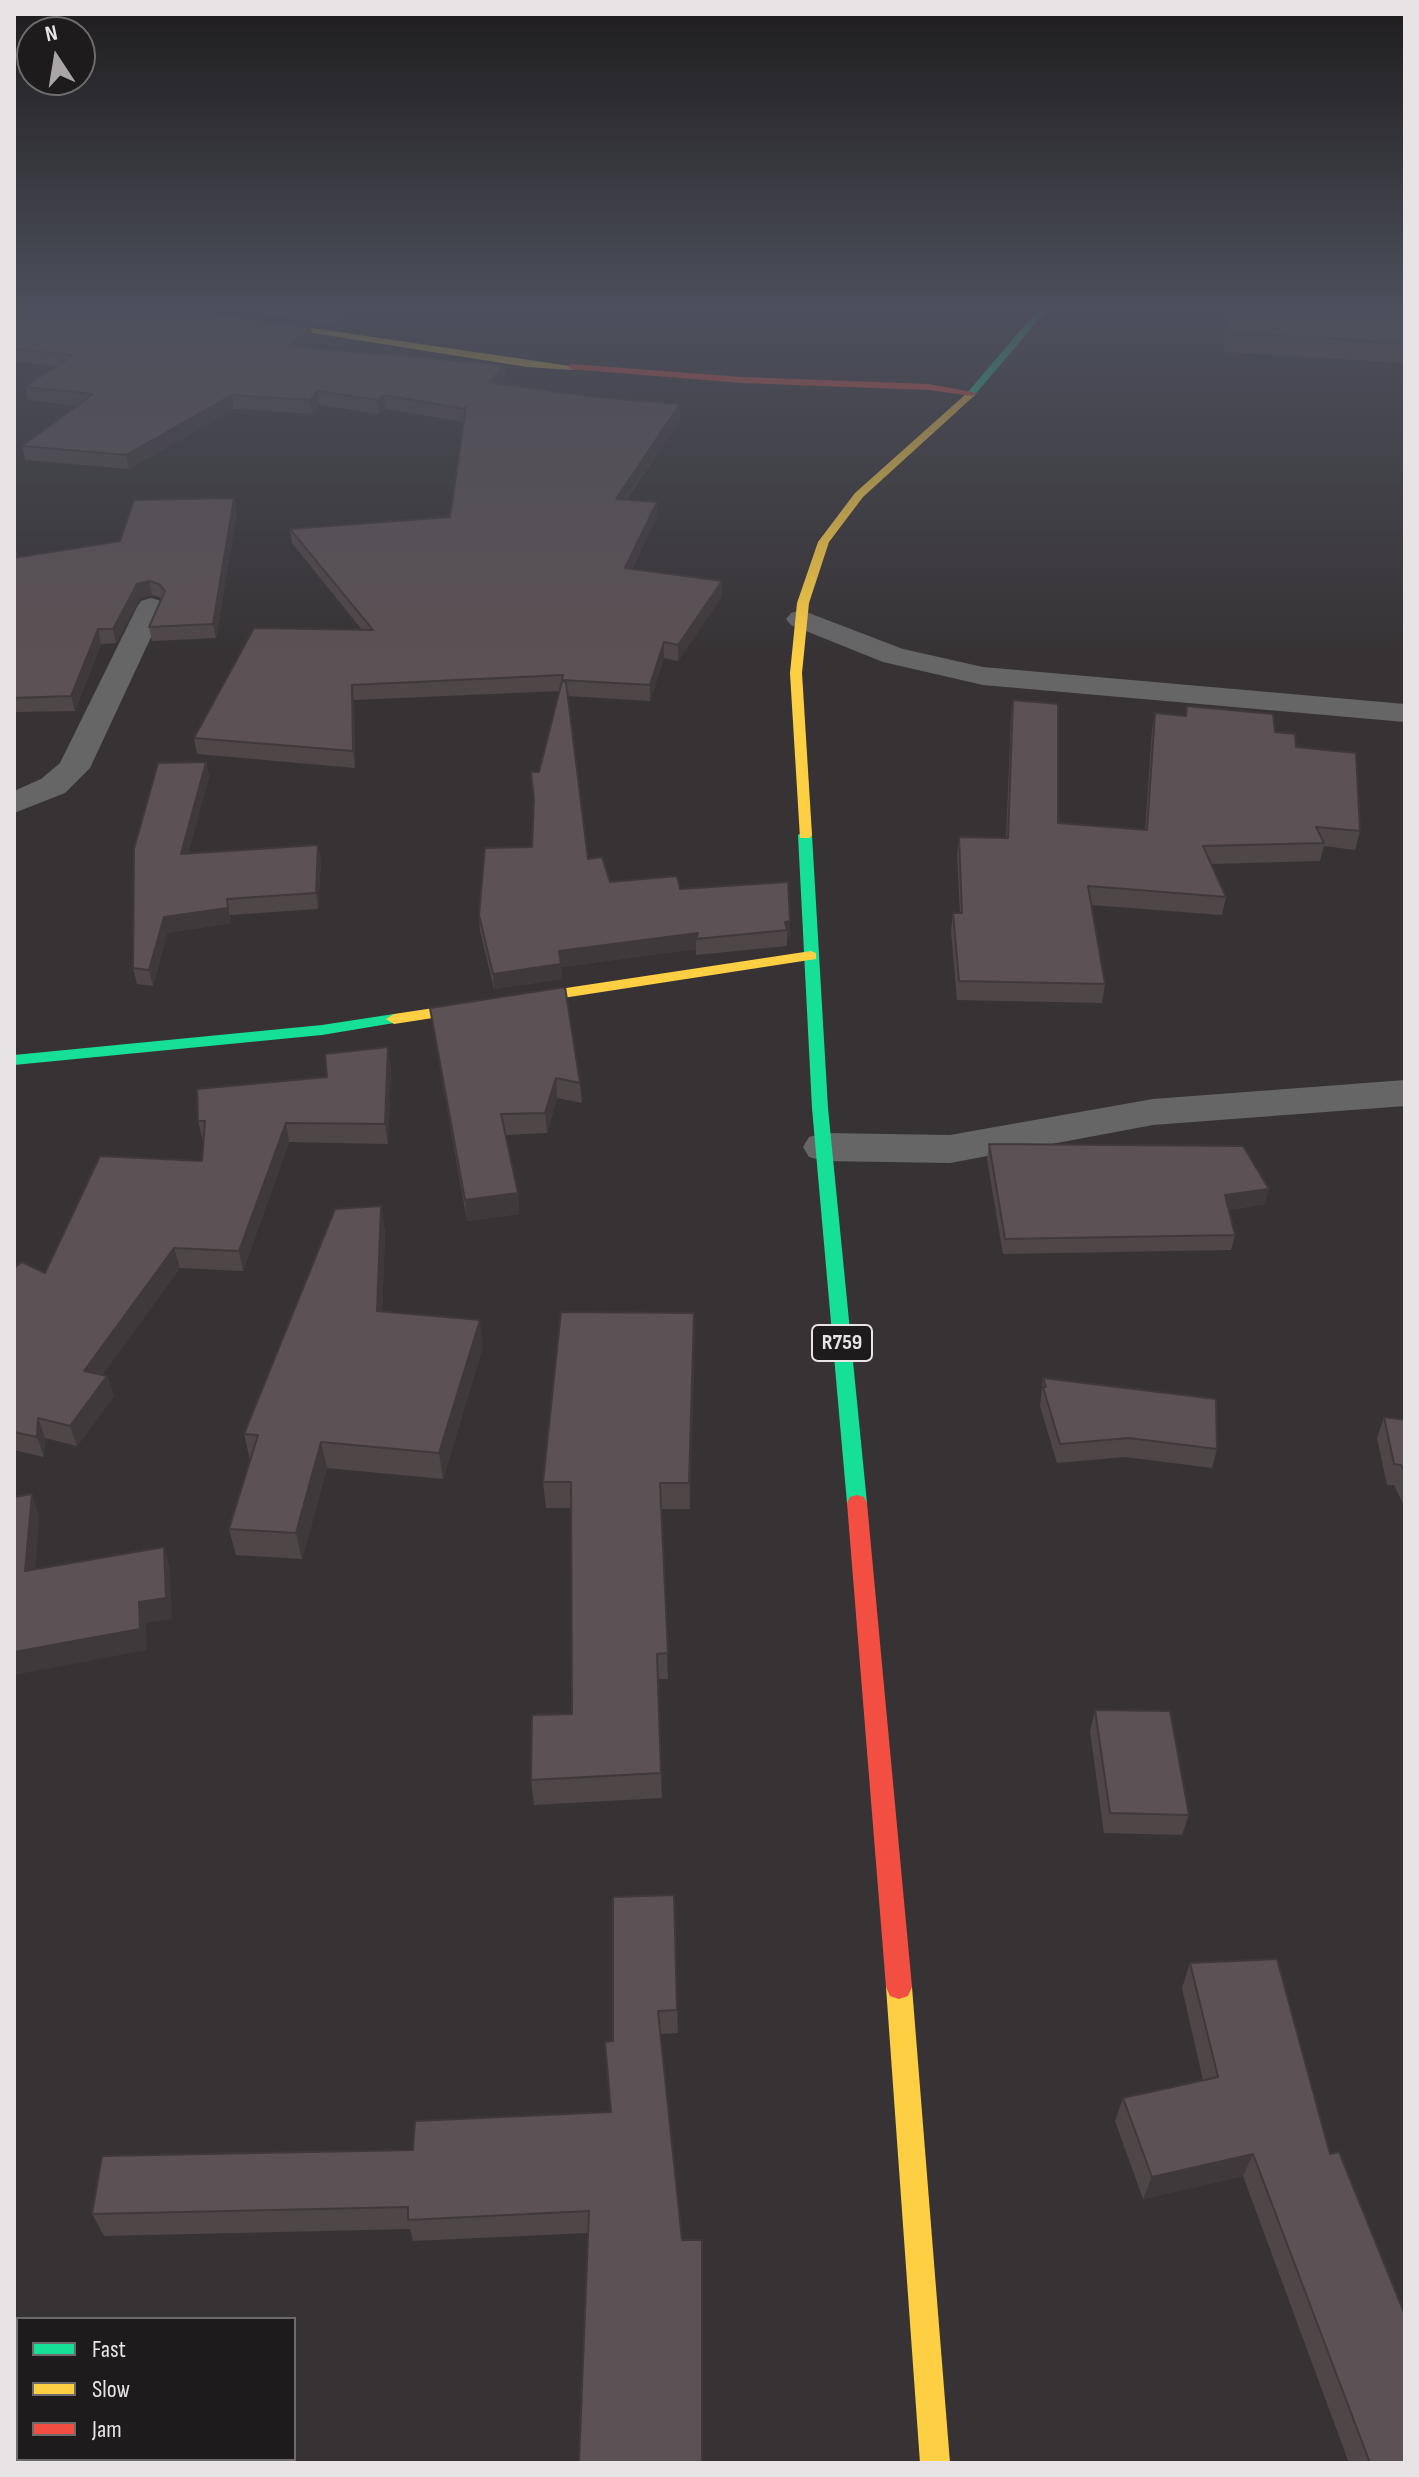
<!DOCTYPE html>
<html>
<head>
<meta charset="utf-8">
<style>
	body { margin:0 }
	#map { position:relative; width:1419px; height:2477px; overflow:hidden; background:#373335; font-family:"Sofia Sans Condensed",sans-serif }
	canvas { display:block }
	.frame { position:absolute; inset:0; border:16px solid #e8e4e6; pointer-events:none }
	.legend { position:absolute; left:16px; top:2317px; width:280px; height:144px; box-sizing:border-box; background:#1d1b1c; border:2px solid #6e6b6d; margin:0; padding:10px 14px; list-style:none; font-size:24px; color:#e8e4e6 }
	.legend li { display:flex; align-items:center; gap:16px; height:40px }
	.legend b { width:40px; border:2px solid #6e6b6d }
	.north { position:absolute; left:16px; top:16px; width:80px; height:80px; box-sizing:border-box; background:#1d1b1c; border:2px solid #6e6b6d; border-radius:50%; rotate:348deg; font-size:22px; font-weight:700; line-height:32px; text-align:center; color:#e8e4e6 }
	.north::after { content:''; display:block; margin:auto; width:28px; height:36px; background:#aaa6a8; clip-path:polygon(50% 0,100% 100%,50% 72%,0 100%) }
</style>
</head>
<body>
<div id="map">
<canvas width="1419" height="2477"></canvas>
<div class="frame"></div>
<ul class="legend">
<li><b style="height:10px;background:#16e098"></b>Fast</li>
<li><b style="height:10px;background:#ffcf43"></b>Slow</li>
<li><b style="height:10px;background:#f24e42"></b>Jam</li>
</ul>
<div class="north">N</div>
</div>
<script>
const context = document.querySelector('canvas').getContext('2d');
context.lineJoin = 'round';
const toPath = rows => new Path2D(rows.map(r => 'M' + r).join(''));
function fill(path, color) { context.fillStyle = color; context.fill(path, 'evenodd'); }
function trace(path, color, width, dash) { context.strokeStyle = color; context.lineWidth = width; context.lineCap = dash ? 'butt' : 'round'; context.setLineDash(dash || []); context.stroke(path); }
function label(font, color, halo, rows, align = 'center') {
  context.font = font + ' "Sofia Sans Condensed",sans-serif'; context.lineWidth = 7; context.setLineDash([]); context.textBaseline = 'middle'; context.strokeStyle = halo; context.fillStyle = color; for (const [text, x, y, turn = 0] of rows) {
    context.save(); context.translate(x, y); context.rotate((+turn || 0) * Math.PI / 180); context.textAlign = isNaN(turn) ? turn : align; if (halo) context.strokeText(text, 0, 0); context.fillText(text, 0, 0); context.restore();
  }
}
fill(toPath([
	[151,598,161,601,165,607,90,768,65,793,14,813,14,791,41,779,60,763,137,607,141,601,151,598],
	[801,610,903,649,983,667,1405,704,1405,722,983,685,883,662,791,625,786,619,791,613,801,610],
	[1405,1080,1405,1106,1153,1125,950,1163,824,1161,809,1157,803,1147,809,1137,824,1133,950,1135,1153,1099,1405,1080]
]), '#676667');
fill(toPath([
	[1036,312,1045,312,973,397,967,397,967,393,1036,312],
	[805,831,812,835,828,1108,867,1503,864,1509,857,1511,850,1509,847,1503,812,1108,798,835,805,831],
	[394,1014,402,1019,400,1022,322,1035,14,1065,14,1055,322,1025,394,1014]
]), '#16e098');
fill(toPath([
	[181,312,203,312,577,367,572,370,527,367,181,312],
	[967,393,975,395,863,497,829,542,809,603,802,673,812,835,810,838,800,838,790,673,797,603,818,542,855,493,967,393],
	[811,951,816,953,816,959,394,1024,386,1019,394,1014,811,951],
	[899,1975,908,1978,912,1987,950,2463,920,2463,886,1987,890,1978,899,1975]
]), '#ffcf43');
fill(toPath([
	[572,364,742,377,929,384,977,393,972,396,929,390,742,383,569,369,569,365,572,364],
	[857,1495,864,1497,867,1503,912,1987,908,1996,899,1999,890,1996,886,1987,847,1503,850,1497,857,1495]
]), '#f24e42');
fill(toPath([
	[14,312,311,328,312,341,305,348,506,378,501,384,681,418,626,500,657,516,632,569,722,596,678,661,664,658,650,701,568,696,588,859,610,882,680,889,790,921,790,936,787,937,787,946,696,955,696,949,561,967,562,979,494,989,480,931,479,915,532,847,539,772,560,691,354,700,355,768,197,754,194,738,362,630,292,543,290,529,450,517,464,422,385,409,379,414,319,405,312,414,234,409,129,469,25,460,22,446,77,406,28,400,25,387,56,366,14,362],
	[250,312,346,312,332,324],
	[1225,312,1405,312,1405,363,1223,352],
	[237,512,216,638,152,641,149,627,162,598,152,595,140,598,116,643,101,644,75,711,14,712,14,529,17,557,120,541],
	[1013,700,1058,823,1145,830,1152,730,1155,713,1185,716,1187,706,1275,732,1296,747,1360,831,1355,850,1324,846,1320,861,1211,864,1226,897,1222,915,1091,905,1105,984,1102,1003,957,1000,951,931,953,913,960,913,957,855,959,837,1006,838,1011,717],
	[206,762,209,777,188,853,321,860,318,909,230,915,231,923,167,933,153,986,137,984,133,968],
	[430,1008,580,1083,582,1103,557,1098,547,1133,505,1135,518,1193,519,1214,467,1221,433,1028],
	[391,1067,388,1144,289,1142,243,1271,180,1268,102,1375,107,1376,114,1396,77,1446,45,1438,44,1457,14,1450,14,1268,45,1273,202,1161,203,1141,198,1121,327,1077],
	[989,1144,1265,1204,1229,1210,1235,1235,1231,1250,1003,1254,987,1159],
	[381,1206,385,1232,382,1311,483,1346,443,1479,327,1468,302,1559,236,1555,229,1529,250,1460,244,1434],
	[694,1313,690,1509,661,1509,668,1679,658,1679,662,1798,534,1805,531,1780,572,1714,571,1508,546,1508,543,1482],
	[1043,1378,1217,1449,1212,1468,1125,1457,1057,1463,1040,1406],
	[1384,1417,1405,1420,1405,1508,1394,1485,1387,1485,1377,1438],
	[1095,1710,1189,1815,1182,1835,1104,1833,1090,1731],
	[674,1895,678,2033,660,2034,702,2463,588,2233,413,2241,410,2229,104,2236,92,2214,413,2150,611,2112,613,2041],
	[1190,1963,1405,2463,1349,2463,1243,2176,1143,2199,1115,2121,1123,2098,1203,2080,1182,1988]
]), '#4f4648');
fill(toPath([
	[330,312,346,312,332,324],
	[311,328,312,341,291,359,289,346],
	[505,365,506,378,490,395,489,382],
	[318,391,319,405,312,414,310,400],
	[232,395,234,409,129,469,126,455],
	[384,395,385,409,379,414,377,400],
	[680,404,681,418,616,513,616,499],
	[234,498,237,512,216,638,213,624],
	[657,502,657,516,625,583,625,568],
	[14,529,18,572,14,552],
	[149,581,152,595,140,598,116,643,113,629,137,584],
	[722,581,722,596,678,661,678,645],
	[98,629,101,644,75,711,71,696],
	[664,642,664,658,650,701,650,685],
	[352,685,354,700,355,768,353,751],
	[206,762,209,777,184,869,181,854],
	[318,845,321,860,318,909,316,893],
	[227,899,231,923,167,933,153,986,149,970,164,917],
	[790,921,790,936,787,937,787,930,785,922],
	[698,933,696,939,696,949,561,967,562,979,494,989,493,974,559,951],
	[388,1047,391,1067,388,1144,385,1124],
	[556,1078,557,1098,547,1133,545,1113],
	[286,1123,289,1142,243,1271,239,1251],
	[1269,1189,1265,1204,1222,1211,1225,1195],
	[518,1193,519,1214,467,1221,465,1200],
	[381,1206,385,1232,381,1337,377,1311],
	[174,1248,180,1268,91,1391,84,1371],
	[694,1313,695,1339,690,1509,689,1483],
	[480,1320,483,1346,443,1479,439,1453],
	[107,1376,114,1396,77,1446,70,1426],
	[38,1418,45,1438,44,1457,37,1437],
	[321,1442,327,1468,302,1559,296,1533],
	[32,1494,39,1516,34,1593,25,1571],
	[164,1547,170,1568,172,1619,146,1623,147,1650,14,1675,14,1652,139,1602],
	[1253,2154,1243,2176,1143,2199,1152,2177],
	[14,2416,18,2421,18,2440,14,2463]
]), '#40393b');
const building = toPath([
	[14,312,202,312,311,328,289,346,505,365,489,382,595,397,680,404,616,499,657,502,625,568,722,581,678,645,664,642,650,685,562,680,563,675,352,685,353,751,194,738,254,628,373,630,290,529,450,517,466,406,464,409,384,395,377,400,318,391,310,400,232,395,126,455,22,446,93,394,25,387,73,355,14,349,14,312],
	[1228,312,1405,312,1405,343,1227,332,1228,312],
	[234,498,213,624,149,627,165,591,159,584,149,581,137,584,113,629,98,629,71,696,14,698,14,552,14,558,120,541,134,500,234,498],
	[562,681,566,682,588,859,602,857,610,882,677,876,680,889,788,882,790,921,785,922,787,930,696,939,698,933,559,951,561,964,493,974,479,915,485,848,532,847,534,800,531,772,539,772,562,681],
	[1013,700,1058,704,1058,823,1147,830,1155,713,1186,716,1187,706,1273,714,1275,732,1295,734,1296,747,1356,753,1360,831,1316,827,1324,843,1203,846,1226,897,1088,886,1105,984,959,981,953,913,962,913,959,837,1008,838,1013,700],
	[206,762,181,854,318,845,316,893,227,899,228,908,164,917,149,970,133,968,134,849,158,763,206,762],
	[565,987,580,1083,556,1078,545,1113,501,1114,518,1193,465,1200,430,1008,565,987],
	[388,1047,385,1124,286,1123,239,1251,174,1248,84,1371,107,1376,70,1426,38,1418,37,1437,14,1432,14,1268,22,1262,45,1273,100,1156,202,1161,205,1121,198,1121,197,1089,327,1077,325,1054,388,1047],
	[989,1144,1243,1146,1269,1189,1225,1195,1235,1235,1005,1239,989,1144],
	[381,1206,377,1311,480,1320,439,1453,321,1442,296,1533,229,1529,258,1435,244,1434,335,1209,381,1206],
	[561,1312,694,1313,689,1483,660,1483,668,1653,657,1654,661,1773,531,1780,532,1715,572,1714,571,1482,543,1482,561,1312],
	[1043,1378,1216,1399,1217,1449,1129,1438,1060,1444,1043,1387,1046,1387,1043,1378],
	[1384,1417,1405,1420,1405,1472,1401,1465,1394,1464,1384,1417],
	[32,1494,25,1571,164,1547,166,1598,139,1602,140,1629,14,1652,14,1497,32,1494],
	[1095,1710,1170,1711,1189,1815,1110,1813,1095,1710],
	[674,1895,677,2010,658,2011,682,2240,702,2240,702,2463,579,2463,589,2211,408,2220,408,2207,92,2214,102,2156,413,2150,415,2121,611,2112,605,2042,613,2041,613,1897,674,1895],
	[1277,1959,1330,2154,1339,2152,1405,2315,1405,2463,1370,2463,1253,2154,1152,2177,1123,2098,1218,2077,1190,1963,1277,1959]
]);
fill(building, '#5c5154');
trace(building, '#40393b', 2);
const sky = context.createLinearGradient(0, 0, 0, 659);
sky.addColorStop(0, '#1e1c1d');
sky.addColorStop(0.47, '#4d505c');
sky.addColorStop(1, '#4d505c00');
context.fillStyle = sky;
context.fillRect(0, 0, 1419, 659);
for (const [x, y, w] of [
	[842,1343,60]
]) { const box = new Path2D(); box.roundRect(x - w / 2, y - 18, w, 36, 6); context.fillStyle = '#1d1b1c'; context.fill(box); trace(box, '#e8e4e6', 2); }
label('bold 22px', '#e8e4e6', null, [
	["R759",842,1343]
]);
</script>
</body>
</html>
